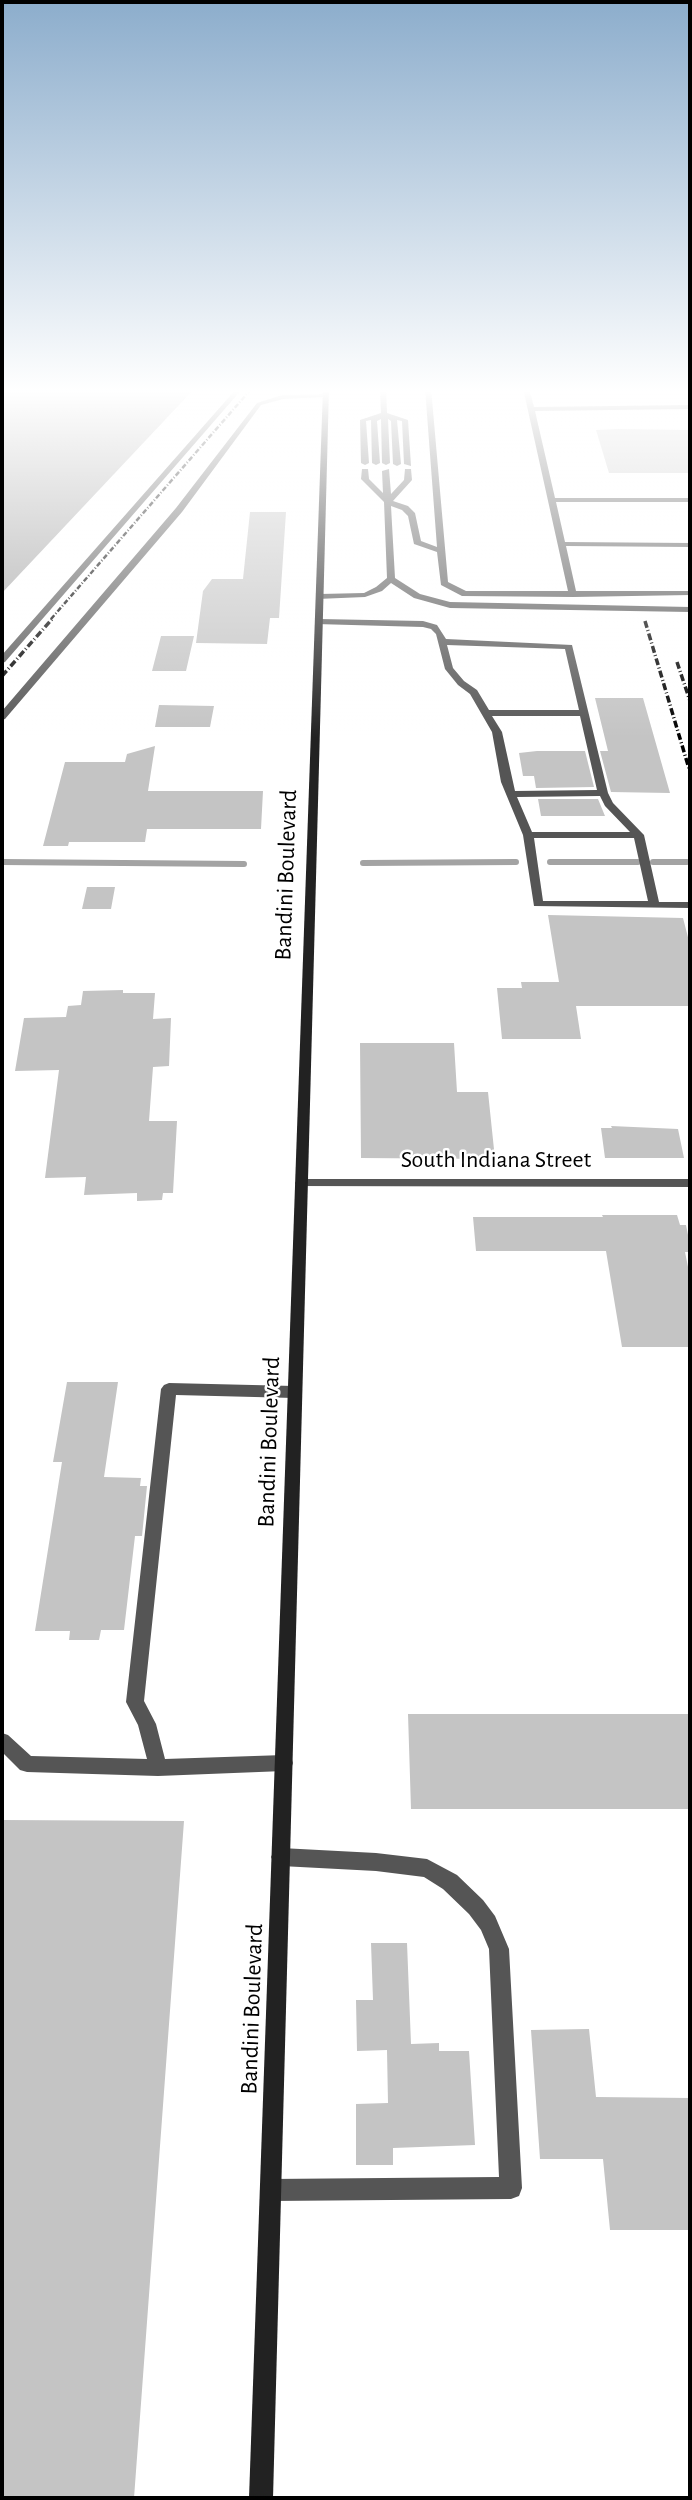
<!DOCTYPE html>
<html>
<head>
<meta charset="utf-8">
<style>
	body { margin:0 }
	#map { position:relative; width:692px; height:2500px; overflow:hidden; background:#fff; font-family:"Alegreya Sans",sans-serif }
	canvas { display:block }
	.frame { position:absolute; inset:0; border:4px solid #000; pointer-events:none }
</style>
</head>
<body>
<div id="map">
<canvas width="692" height="2500"></canvas>
<div class="frame"></div>
</div>
<script>
const context = document.querySelector('canvas').getContext('2d');
context.lineJoin = 'round';
function fill(path, color) { context.fillStyle = color; context.fill(path, 'evenodd'); }
const toPath = rows => new Path2D(rows.map(r => 'M' + r).join(''));
function trace(path, color, width, dash) { context.strokeStyle = color; context.lineWidth = width; context.lineCap = dash ? 'butt' : 'round'; context.setLineDash(dash || []); context.stroke(path); }
function label(font, color, halo, rows, align = 'center') {
  context.font = font + ' "Alegreya Sans",sans-serif'; context.lineWidth = 5; context.setLineDash([]); context.textBaseline = 'middle'; context.strokeStyle = halo; context.fillStyle = color; for (const [text, x, y, turn = 0] of rows) {
    context.save(); context.translate(x, y); context.rotate((+turn || 0) * Math.PI / 180); context.textAlign = isNaN(turn) ? turn : align; if (halo) context.strokeText(text, 0, 0); context.fillText(text, 0, 0); context.restore();
  }
}
fill(toPath([
	[2,388,195,388,2,593]
]), '#a3a3a3');
trace(toPath([
	[2,862,244,864],
	[550,862,638,862],
	[653,862,687,862],
	[363,863,516,862]
]), '#a3a3a3', 6);
fill(toPath([
	[618,429,690,430,690,473,609,473,596,430],
	[250,512,286,512,279,618,270,618,267,644,196,643,203,591,212,579,243,579],
	[161,636,194,636,186,671,152,671],
	[595,698,643,698,670,793,611,792,600,751,608,751],
	[159,705,214,706,210,727,155,727],
	[155,746,148,791,263,791,261,829,147,829,145,842,69,842,68,846,43,846,65,762,125,762,127,754],
	[537,751,585,751,594,787,536,788,534,776,523,776,519,753],
	[538,799,598,799,605,816,541,816],
	[87,887,115,887,111,909,82,909],
	[548,915,683,918,690,945,690,1006,576,1006,581,1039,502,1039,497,988,522,988,521,982,559,982],
	[123,990,123,993,155,993,153,1019,171,1018,169,1066,153,1067,149,1121,177,1121,173,1193,163,1193,162,1200,137,1201,137,1193,84,1195,86,1177,45,1178,59,1070,15,1071,24,1018,66,1017,68,1006,81,1005,83,991],
	[360,1043,454,1043,457,1092,488,1092,495,1159,361,1158],
	[611,1126,678,1129,684,1158,605,1158,601,1128,612,1128],
	[602,1215,677,1215,680,1225,686,1225,690,1245,690,1252,685,1252,690,1277,690,1347,622,1347,606,1251,476,1251,473,1217,603,1217],
	[67,1382,118,1382,104,1477,141,1478,140,1486,147,1486,142,1536,135,1536,124,1630,101,1630,99,1640,69,1640,70,1631,35,1631,62,1462,53,1462],
	[408,1714,690,1714,690,1809,411,1809],
	[2,1820,184,1821,134,2498,2,2498],
	[371,1943,407,1943,411,2044,439,2043,439,2051,469,2051,475,2145,393,2148,393,2165,356,2165,356,2104,388,2103,387,2050,357,2051,356,2000,373,2000],
	[589,2029,596,2097,690,2098,690,2230,610,2230,603,2159,540,2159,531,2030]
]), '#c4c4c4');
fill(toPath([
	[237,388,243,388,5,662,2,663,2,655,237,388],
	[380,388,386,388,387,413,408,420,411,466,404,464,402,421,397,420,401,464,397,466,393,464,391,421,388,419,390,463,386,465,382,463,381,419,377,421,380,463,376,465,372,463,371,420,366,421,369,463,365,465,361,463,360,420,381,413,380,388],
	[425,388,431,388,448,582,466,591,568,591,523,388,529,388,534,407,690,405,690,409,535,411,555,498,690,498,690,502,556,502,565,542,690,543,690,547,566,546,576,591,690,591,690,595,573,597,462,596,441,585,437,552,414,544,408,516,402,510,391,506,395,578,420,594,450,602,690,607,690,612,450,608,414,598,391,583,382,591,365,597,317,599,316,597,320,594,364,593,376,587,387,578,384,502,361,479,362,469,368,469,369,479,383,493,382,471,389,469,391,494,404,480,405,469,411,469,412,480,393,501,408,506,415,513,421,541,437,547,425,388],
	[328,394,326,397,283,399,261,405,182,512,5,719,2,720,2,711,176,508,257,403,282,395,328,394],
	[319,619,423,621,437,625,446,639,572,645,608,793,613,803,644,835,659,902,690,902,690,908,534,906,523,835,501,782,492,732,470,694,458,685,445,669,436,634,431,629,423,627,316,624,315,622,319,619],
	[447,645,565,649,579,710,489,710,477,690,464,681,453,668,447,645],
	[492,716,580,716,597,790,515,791,502,732,492,716],
	[600,796,605,806,630,832,532,832,517,797,600,796],
	[534,838,634,838,648,901,543,901,534,838],
	[169,1383,294,1386,299,1388,302,1392,299,1396,294,1398,176,1395,144,1701,156,1724,165,1759,284,1755,291,1757,293,1763,291,1769,284,1771,158,1776,27,1772,20,1770,2,1752,2,1733,8,1735,31,1756,147,1759,138,1725,126,1702,161,1389,164,1385,169,1383],
	[281,1848,376,1853,427,1859,457,1875,483,1900,495,1916,509,1949,522,2188,519,2196,511,2199,271,2201,263,2198,260,2190,263,2182,271,2179,499,2177,489,1949,481,1930,469,1914,443,1889,424,1877,376,1871,281,1866,274,1863,271,1857,274,1851,281,1848]
]), '#555');
fill(toPath([
	[302,1179,690,1179,690,1187,297,1186,295,1183,297,1180,302,1179]
]), '#555');
fill(toPath([
	[323,388,329,388,273,2498,249,2498,323,388]
]), '#222');
trace(toPath([
	[51,619,252,388]
]), '#000', 2.5, [5, 2, 1, 2]);
trace(toPath([
	[645,621,690,772],
	[677,662,690,701],
	[2,676,53,618]
]), '#000', 3.5, [7, 2.5, 1, 2.5]);
const sky = context.createLinearGradient(0, 0, 0, 738);
sky.addColorStop(0, '#8cadcc');
sky.addColorStop(0.53, '#fff');
sky.addColorStop(1, '#ffffff00');
context.fillStyle = sky;
context.fillRect(0, 0, 692, 738);
label('24px', '#000', '#fff', [
	["Bandini Boulevard",286,875,-88],
	["South Indiana Street",496,1160],
	["Bandini Boulevard",269,1442,-88],
	["Bandini Boulevard",252,2009,-88]
]);
</script>
</body>
</html>
